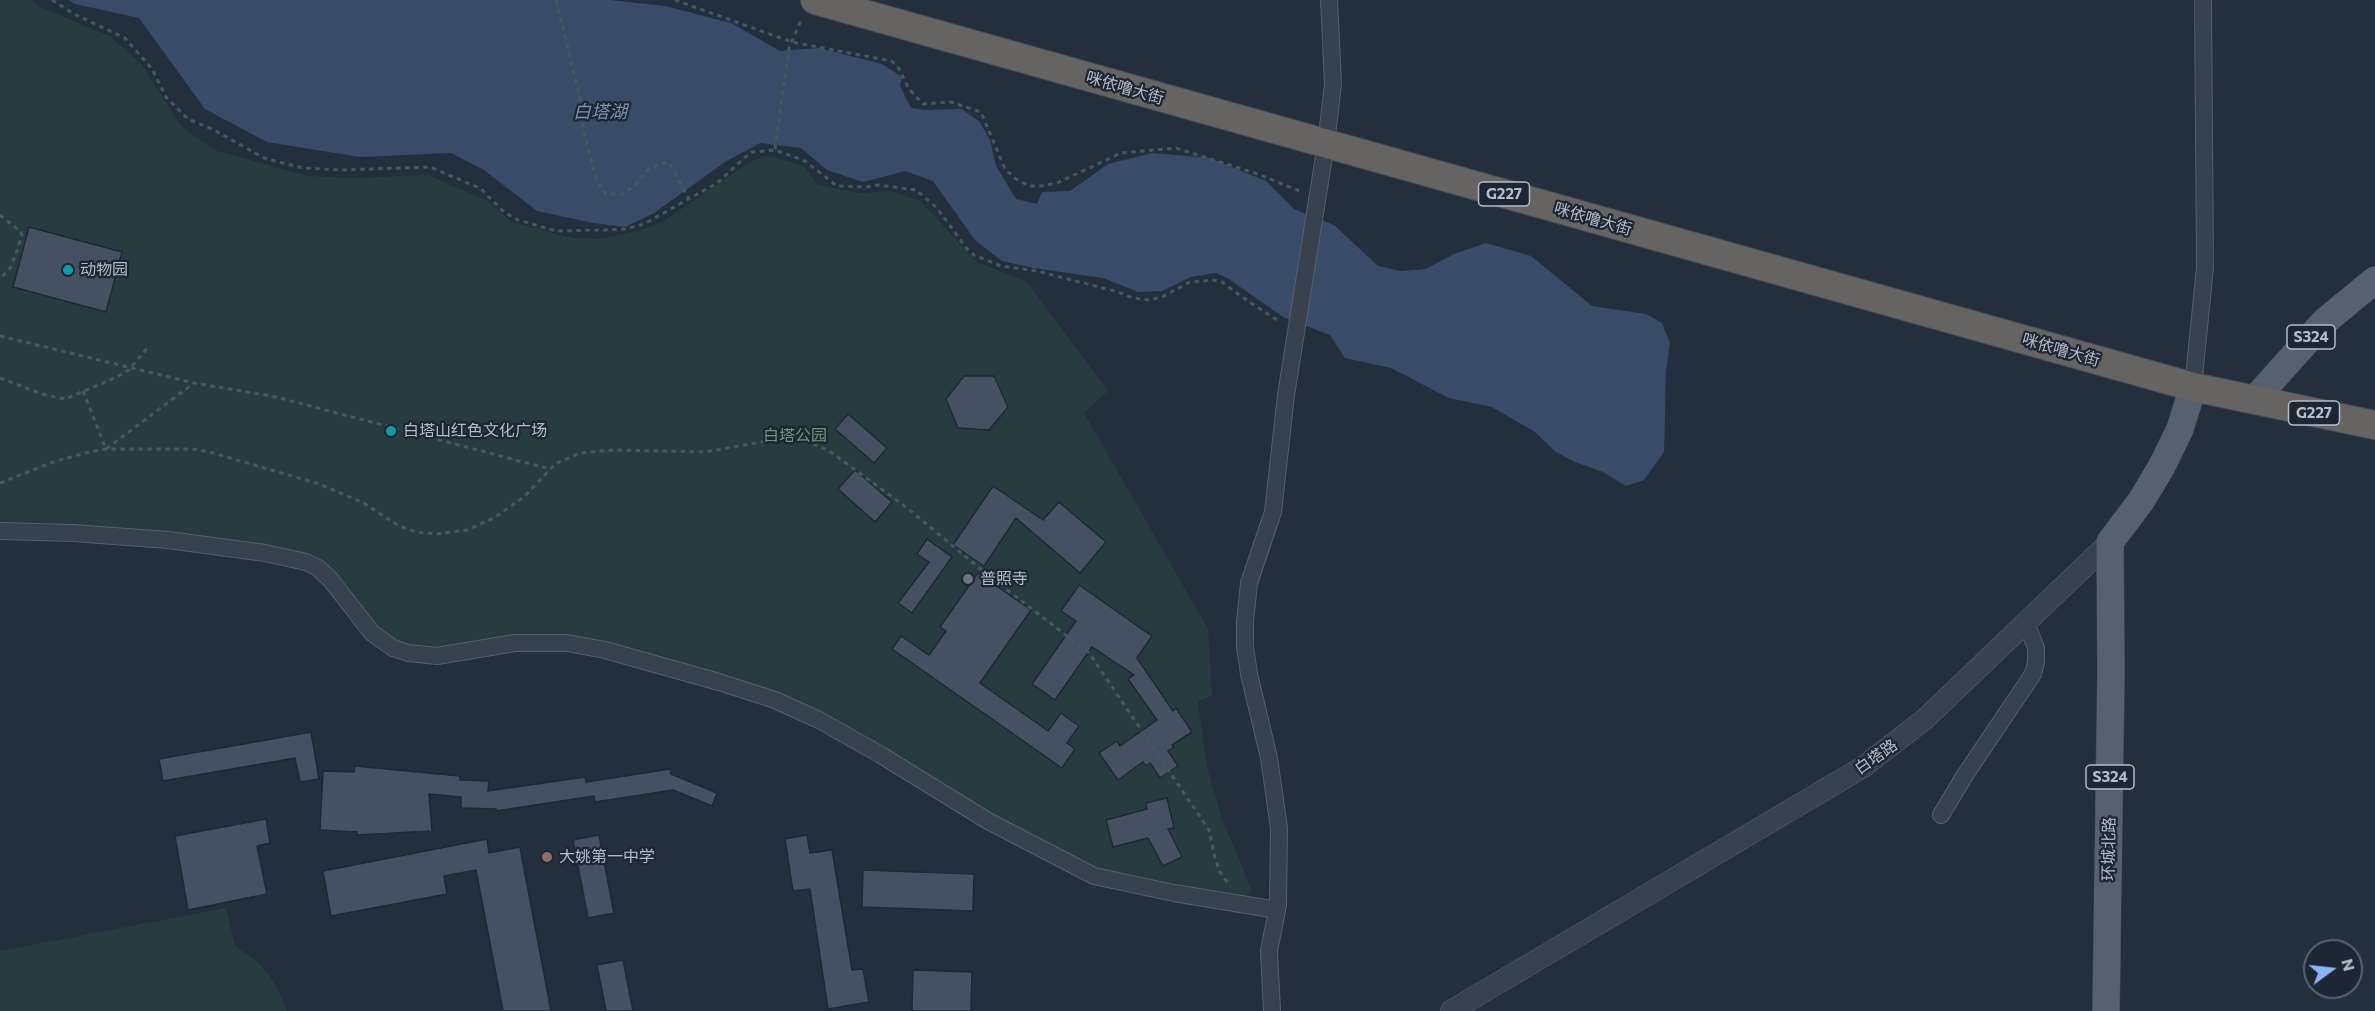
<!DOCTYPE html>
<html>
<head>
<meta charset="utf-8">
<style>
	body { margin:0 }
	#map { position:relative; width:2375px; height:1011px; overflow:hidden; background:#242f3e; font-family:Commissioner,sans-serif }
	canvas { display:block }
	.north { position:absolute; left:2303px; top:939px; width:60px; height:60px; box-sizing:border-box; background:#1d2633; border:2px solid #59626f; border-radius:50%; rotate:75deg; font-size:16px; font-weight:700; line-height:24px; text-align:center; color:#b4bcc9 }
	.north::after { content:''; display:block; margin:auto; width:21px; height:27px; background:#8ab4f8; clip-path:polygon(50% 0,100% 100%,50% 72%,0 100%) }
</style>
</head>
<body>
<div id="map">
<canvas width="2375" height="1011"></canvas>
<div class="north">N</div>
</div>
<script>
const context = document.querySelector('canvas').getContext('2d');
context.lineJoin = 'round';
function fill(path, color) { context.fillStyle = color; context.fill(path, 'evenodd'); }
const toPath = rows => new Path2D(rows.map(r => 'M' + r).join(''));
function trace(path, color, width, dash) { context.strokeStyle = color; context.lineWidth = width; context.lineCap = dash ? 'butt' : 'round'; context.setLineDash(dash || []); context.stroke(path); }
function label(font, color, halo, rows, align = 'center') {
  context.font = font + ' Commissioner,"Noto Sans SC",sans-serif'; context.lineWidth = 4.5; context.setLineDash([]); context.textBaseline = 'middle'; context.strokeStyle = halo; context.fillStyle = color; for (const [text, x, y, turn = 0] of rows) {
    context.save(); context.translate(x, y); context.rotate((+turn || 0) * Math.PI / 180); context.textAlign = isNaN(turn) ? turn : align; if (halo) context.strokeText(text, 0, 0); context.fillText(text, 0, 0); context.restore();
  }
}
fill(toPath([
	[0,0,32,0,37,6,110,36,142,65,181,126,214,150,308,176,351,178,428,175,486,200,512,222,572,238,600,239,638,231,664,221,748,163,764,156,781,159,804,166,817,184,860,193,890,191,920,201,977,262,1027,282,1108,391,1084,413,1208,629,1212,696,1197,701,1209,774,1221,816,1252,891,1239,901,1109,876,987,815,835,721,559,637,450,650,397,645,288,551,70,525,0,525],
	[226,908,235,946,255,960,268,974,278,989,287,1011,0,1011,0,951]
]), '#263c3f');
fill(toPath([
	[69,0,610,0,665,6,731,23,780,51,819,48,882,64,902,77,900,86,911,108,925,110,961,109,979,121,990,140,996,166,1016,199,1037,204,1042,192,1070,191,1108,164,1152,153,1210,158,1266,181,1294,209,1334,225,1378,266,1401,271,1426,269,1454,254,1486,243,1531,256,1592,306,1646,314,1662,323,1670,343,1666,372,1664,452,1644,480,1626,486,1603,472,1575,462,1556,452,1535,432,1492,407,1449,398,1391,368,1345,358,1330,335,1283,317,1229,279,1216,273,1191,277,1162,291,1138,292,1103,278,1033,268,1002,261,975,240,933,181,905,171,863,182,827,170,801,148,760,143,725,162,654,213,625,227,593,223,537,211,484,170,451,153,360,157,267,142,205,109,139,18,75,4]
]), '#394c67');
const building = toPath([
	[29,227,122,252,106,312,13,287,29,227],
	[964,376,994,376,1008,407,989,430,958,428,946,399,964,376],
	[848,414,887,448,874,463,835,429,848,414],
	[855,470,892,502,875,522,838,489,855,470],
	[993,486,1043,520,1059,502,1106,542,1080,573,1016,518,984,566,953,545,993,486],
	[927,539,952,557,912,613,898,603,929,562,917,554,927,539],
	[978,573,1031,610,980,683,1048,731,1061,713,1079,726,1067,743,1075,749,1062,768,892,649,901,636,929,655,946,631,940,627,978,573],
	[1079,585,1152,636,1137,658,1173,711,1176,708,1192,732,1172,745,1174,747,1168,751,1178,766,1160,778,1150,763,1146,766,1143,762,1118,780,1099,753,1117,741,1120,746,1157,720,1128,679,1134,675,1092,647,1055,700,1032,684,1076,621,1061,611,1079,585],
	[311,732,319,779,300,782,295,758,163,781,159,759,311,732],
	[355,766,460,776,460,780,489,781,488,791,585,777,586,782,670,769,671,774,717,793,712,806,673,790,595,802,594,796,496,811,496,809,461,808,461,797,429,794,432,831,357,835,357,832,320,830,323,771,354,772,355,766],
	[1167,798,1174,828,1168,829,1182,857,1163,866,1148,838,1113,847,1106,820,1147,809,1146,803,1167,798],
	[266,819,270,843,257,846,267,894,188,910,175,836,266,819],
	[599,835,614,913,588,918,573,840,599,835],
	[807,835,810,853,832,850,852,970,863,969,869,1002,828,1009,810,889,793,891,785,839,807,835],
	[487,839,489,853,520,847,551,1011,503,1011,476,870,444,876,447,894,331,916,323,871,487,839],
	[863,870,974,874,973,911,862,907,863,870],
	[623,960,633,1011,606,1011,597,965,623,960],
	[913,970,972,972,971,1011,912,1011,913,970]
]);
fill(building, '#455162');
trace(building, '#1f2835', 1.5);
const minor = toPath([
	[2193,387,2205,267,2203,0],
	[0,531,73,533,168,540,265,553,306,562,318,568,330,579,372,633,393,648,408,653,437,656,515,643,567,643,605,650,719,682,775,700,819,720,881,755,988,821,1094,876,1174,893,1277,910],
	[1941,815,1965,775,2033,674,2036,662,2036,648,2026,623],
	[1272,1011,1269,951,1278,905,1279,828,1269,758,1249,674,1245,647,1245,622,1249,583,1273,512,1286,395,1326,144,1333,84,1329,0]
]);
const tertiary = toPath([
	[1451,1011,1863,767,1925,719,2110,542]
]);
const primary = toPath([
	[2254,400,2324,322,2375,280],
	[2106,1011,2111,670,2110,542,2141,501,2162,466,2180,429,2193,387]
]);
const trunk = toPath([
	[815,0,2193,387,2375,425]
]);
trace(minor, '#565f6c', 18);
trace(tertiary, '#565f6c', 22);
trace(primary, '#414a57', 28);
trace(trunk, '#434c59', 30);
trace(toPath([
	[52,0,74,14,125,38,152,69,166,97,188,119,214,130,264,158,279,162,304,168,340,170,430,167,480,188,504,212,518,220,556,231,602,230,626,229,644,224,717,183,751,152,775,150,805,161,837,186,867,187,878,185,916,190,937,208,967,249,974,255,1001,266,1037,271,1118,292,1133,298,1149,300,1162,297,1190,282,1214,280,1222,282,1242,297,1280,322],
	[556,0,583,110,583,129,598,184,606,194,624,194,639,182,645,172,659,164,669,163,689,199],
	[675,0,792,42,891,61,897,65,909,89,923,104,951,102,981,112,1005,169,1016,179,1029,186,1041,186,1057,183,1121,153,1176,148,1255,173,1302,192],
	[775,149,789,48,802,18],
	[0,215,21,232,22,236,11,267,0,279],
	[0,336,194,383,276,397,550,469],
	[0,378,42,394,65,399,115,378,129,370,149,346],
	[83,391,106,449,194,383],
	[0,483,53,462,89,452,106,449,192,449,210,452,319,484,362,502,399,526,416,532,437,534,467,530,494,518,525,496,555,464,580,453,616,450,705,452,790,437,805,441,828,450,906,507,989,576,1089,653,1209,830,1215,858,1220,872,1230,886]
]), '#44595c', 3, [4.5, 4.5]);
trace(minor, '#38414e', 16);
trace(tertiary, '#38414e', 21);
trace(primary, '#56606e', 27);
trace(trunk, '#656462', 28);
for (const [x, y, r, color] of [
	[68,270,6,"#0f9aa8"],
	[391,431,6,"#0f9aa8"],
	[968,579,6,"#6b7280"],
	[547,857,6,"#8d6e63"]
]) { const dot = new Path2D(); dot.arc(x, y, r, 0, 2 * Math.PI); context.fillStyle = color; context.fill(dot); trace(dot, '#1d2633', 2); }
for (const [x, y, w] of [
	[1504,194,51],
	[2311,337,48],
	[2314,413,51],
	[2110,777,48]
]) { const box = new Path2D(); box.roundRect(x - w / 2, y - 12, w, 24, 4.5); context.fillStyle = '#1d2633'; context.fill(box); trace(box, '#b4bcc9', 1.5); }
label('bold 15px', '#b4bcc9', null, [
	["G227",1504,194],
	["S324",2311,337],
	["G227",2314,413],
	["S324",2110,777]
]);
label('16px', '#b4bcc9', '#1d2633', [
	["咪依噜大街",1125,88,16],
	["咪依噜大街",1593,219,16],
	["咪依噜大街",2061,350,16],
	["白塔路",1876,757,-35],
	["环城北路",2109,849,-89]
]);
label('16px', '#b4bcc9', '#1d2633', [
	["动物园",80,270],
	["白塔山红色文化广场",403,431],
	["普照寺",980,579],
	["大姚第一中学",559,857]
], 'left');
label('16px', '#6b9a76', '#1d2633', [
	["白塔公园",795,436]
]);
label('italic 18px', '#7c92b1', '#1d2633', [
	["白塔湖",600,112]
]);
</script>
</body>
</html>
